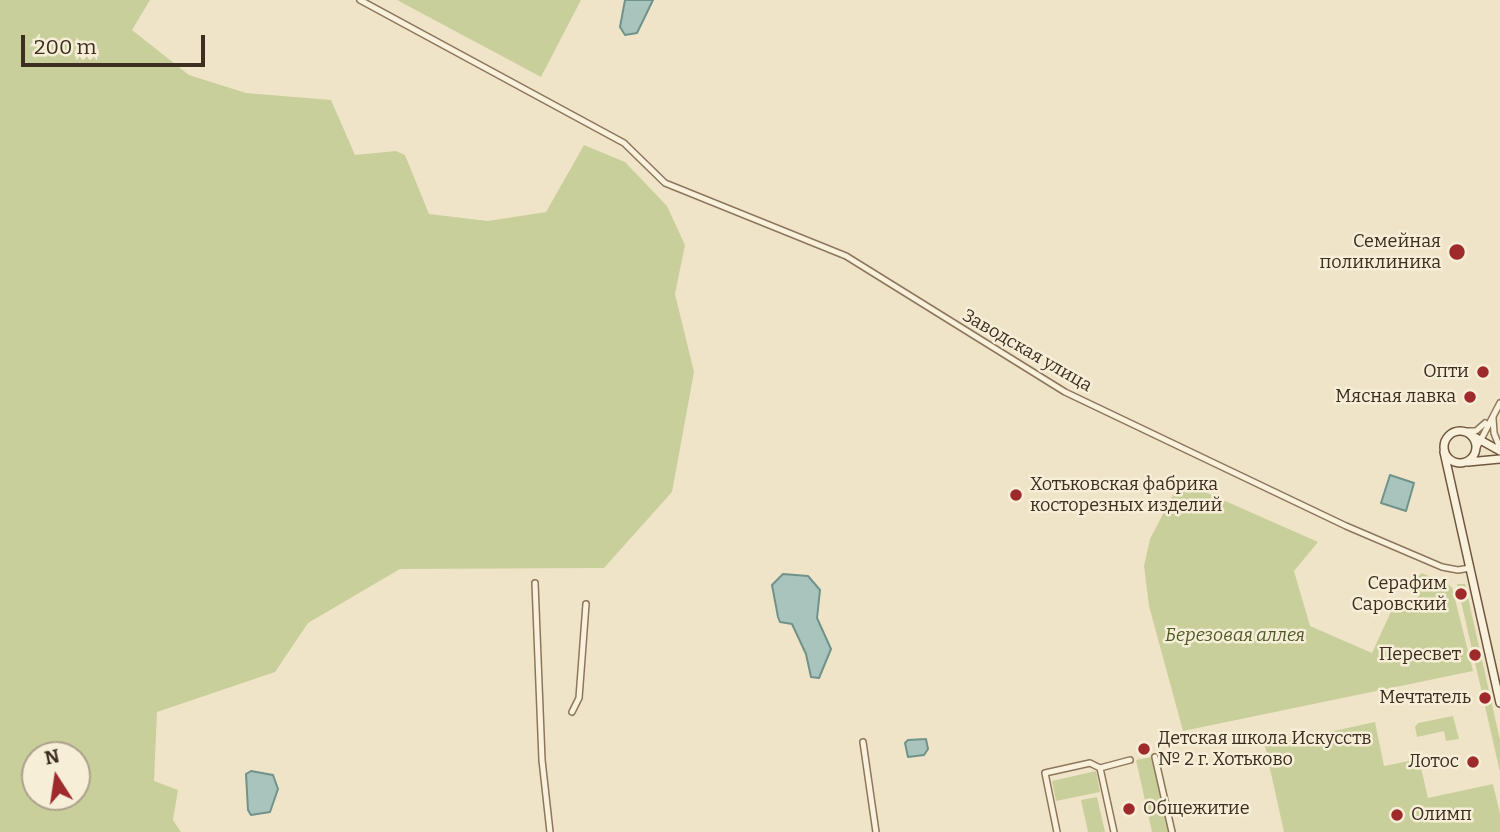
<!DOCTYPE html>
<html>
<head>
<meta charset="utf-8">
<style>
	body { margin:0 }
	#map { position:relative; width:1500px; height:832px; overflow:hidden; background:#f0e4c8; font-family:Bitter,serif }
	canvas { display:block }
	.north { position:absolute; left:21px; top:741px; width:70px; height:70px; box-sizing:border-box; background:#f7eed8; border:2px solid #ada18e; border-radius:50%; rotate:348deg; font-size:19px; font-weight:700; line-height:28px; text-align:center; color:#3d2e20 }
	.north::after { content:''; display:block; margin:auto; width:24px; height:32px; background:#9e2a2b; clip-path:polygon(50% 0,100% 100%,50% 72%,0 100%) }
	.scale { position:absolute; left:21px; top:35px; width:184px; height:32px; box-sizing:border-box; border:4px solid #3d2e20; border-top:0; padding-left:9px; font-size:21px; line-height:24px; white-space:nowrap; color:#3d2e20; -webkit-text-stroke:5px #f7eed8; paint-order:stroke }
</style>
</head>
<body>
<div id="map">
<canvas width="1500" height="832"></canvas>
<div class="north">N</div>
<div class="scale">200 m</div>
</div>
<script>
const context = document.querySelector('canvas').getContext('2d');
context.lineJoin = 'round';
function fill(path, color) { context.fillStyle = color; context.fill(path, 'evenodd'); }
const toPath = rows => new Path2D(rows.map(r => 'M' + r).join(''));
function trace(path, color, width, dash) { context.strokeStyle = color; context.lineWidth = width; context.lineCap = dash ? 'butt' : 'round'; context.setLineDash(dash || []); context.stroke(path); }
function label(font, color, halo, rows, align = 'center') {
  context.font = font + ' Bitter,serif'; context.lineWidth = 5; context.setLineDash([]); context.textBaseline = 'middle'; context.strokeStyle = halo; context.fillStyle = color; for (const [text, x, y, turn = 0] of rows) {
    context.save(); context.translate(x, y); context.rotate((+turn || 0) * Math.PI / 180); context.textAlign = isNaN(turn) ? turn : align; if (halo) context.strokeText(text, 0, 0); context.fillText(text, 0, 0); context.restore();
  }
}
fill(toPath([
	[0,0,150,0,132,30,189,75,246,93,331,100,355,155,396,151,405,155,429,214,488,221,546,212,584,145,625,162,667,206,685,245,675,294,694,372,672,492,604,568,400,569,308,623,275,672,157,712,154,781,178,790,173,820,181,832,0,832],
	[35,755,77,755,77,797,35,797],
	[397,0,581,0,541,77],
	[1180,481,1318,542,1294,571,1310,626,1372,653,1394,605,1406,611,1420,594,1415,579,1422,573,1452,587,1473,671,1183,731,1149,606,1144,566,1150,539],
	[1457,584,1465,584,1500,740,1500,772],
	[1453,716,1459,739,1446,741,1444,731,1417,737,1415,727,1418,723],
	[1375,722,1384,766,1419,759,1428,798,1493,784,1500,814,1500,832,1284,832,1265,746],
	[1152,757,1170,832,1152,832,1136,760],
	[1096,771,1100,792,1056,801,1052,781],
	[1097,797,1105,832,1088,832,1081,800]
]), '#c9cf9b');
const water = toPath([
	[625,0,653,0,637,33,625,35,620,27,625,0],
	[1390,475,1414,483,1406,511,1381,503,1390,475],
	[783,574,808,576,820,590,817,618,831,649,819,678,811,677,806,654,792,624,780,622,778,617,772,585,783,574],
	[926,739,928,749,924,755,908,757,905,743,908,740,926,739],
	[251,771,273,775,278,789,270,812,251,815,248,810,246,774,251,771]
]);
fill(water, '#a9c4bc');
trace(water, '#6f938a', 2);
const street = toPath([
	[360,0,624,143,665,183,846,256,1065,392,1346,526,1442,567,1458,570,1470,568],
	[1493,418,1494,433,1500,448],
	[1462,431,1476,431,1485,423],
	[1476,449,1500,403],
	[535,583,542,760,550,832],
	[572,712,579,698,586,604],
	[863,742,876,832],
	[1155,757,1172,832],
	[1100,768,1130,760],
	[1057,832,1045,773,1090,763,1100,768,1114,832]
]);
const secondary = toPath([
	'1444 447a16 16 0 1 1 32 0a16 16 0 1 1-32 0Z',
	[1473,436,1500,451],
	[1444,452,1500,703],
	[1468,462,1500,459]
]);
trace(street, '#8d765c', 8);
trace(secondary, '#6f573f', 10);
trace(street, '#faf1dc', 5);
trace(secondary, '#faf1dc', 7);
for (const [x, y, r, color] of [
	[1457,252,9,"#9e2a2b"],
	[1483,372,7,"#9e2a2b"],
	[1470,397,7,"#9e2a2b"],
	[1016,495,7,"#9e2a2b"],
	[1461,594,7,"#9e2a2b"],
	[1475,655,7,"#9e2a2b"],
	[1485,698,7,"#9e2a2b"],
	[1144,749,7,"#9e2a2b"],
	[1473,762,7,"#9e2a2b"],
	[1129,809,7,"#9e2a2b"],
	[1397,815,7,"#9e2a2b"]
]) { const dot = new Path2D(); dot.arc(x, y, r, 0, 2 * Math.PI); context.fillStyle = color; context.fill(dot); trace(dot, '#f7eed8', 2.5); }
label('18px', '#3d2e20', '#f7eed8', [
	["Семейная",1441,242],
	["поликлиника",1441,263],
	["Опти",1469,372],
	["Мясная лавка",1456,397],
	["Хотьковская фабрика",1030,485,"left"],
	["косторезных изделий",1030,506,"left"],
	["Серафим",1447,584],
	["Саровский",1447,605],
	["Пересвет",1461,655],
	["Мечтатель",1471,698],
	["Детская школа Искусств",1158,739,"left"],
	["№ 2 г. Хотьково",1158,760,"left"],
	["Лотос",1459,762],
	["Общежитие",1143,809,"left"],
	["Олимп",1411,815,"left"]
], 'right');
label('18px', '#3d2e20', '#f7eed8', [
	["Заводская улица",1027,351,30]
]);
label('italic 18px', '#4d5a26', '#f7eed8', [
	["Березовая аллея",1235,636]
]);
</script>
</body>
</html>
